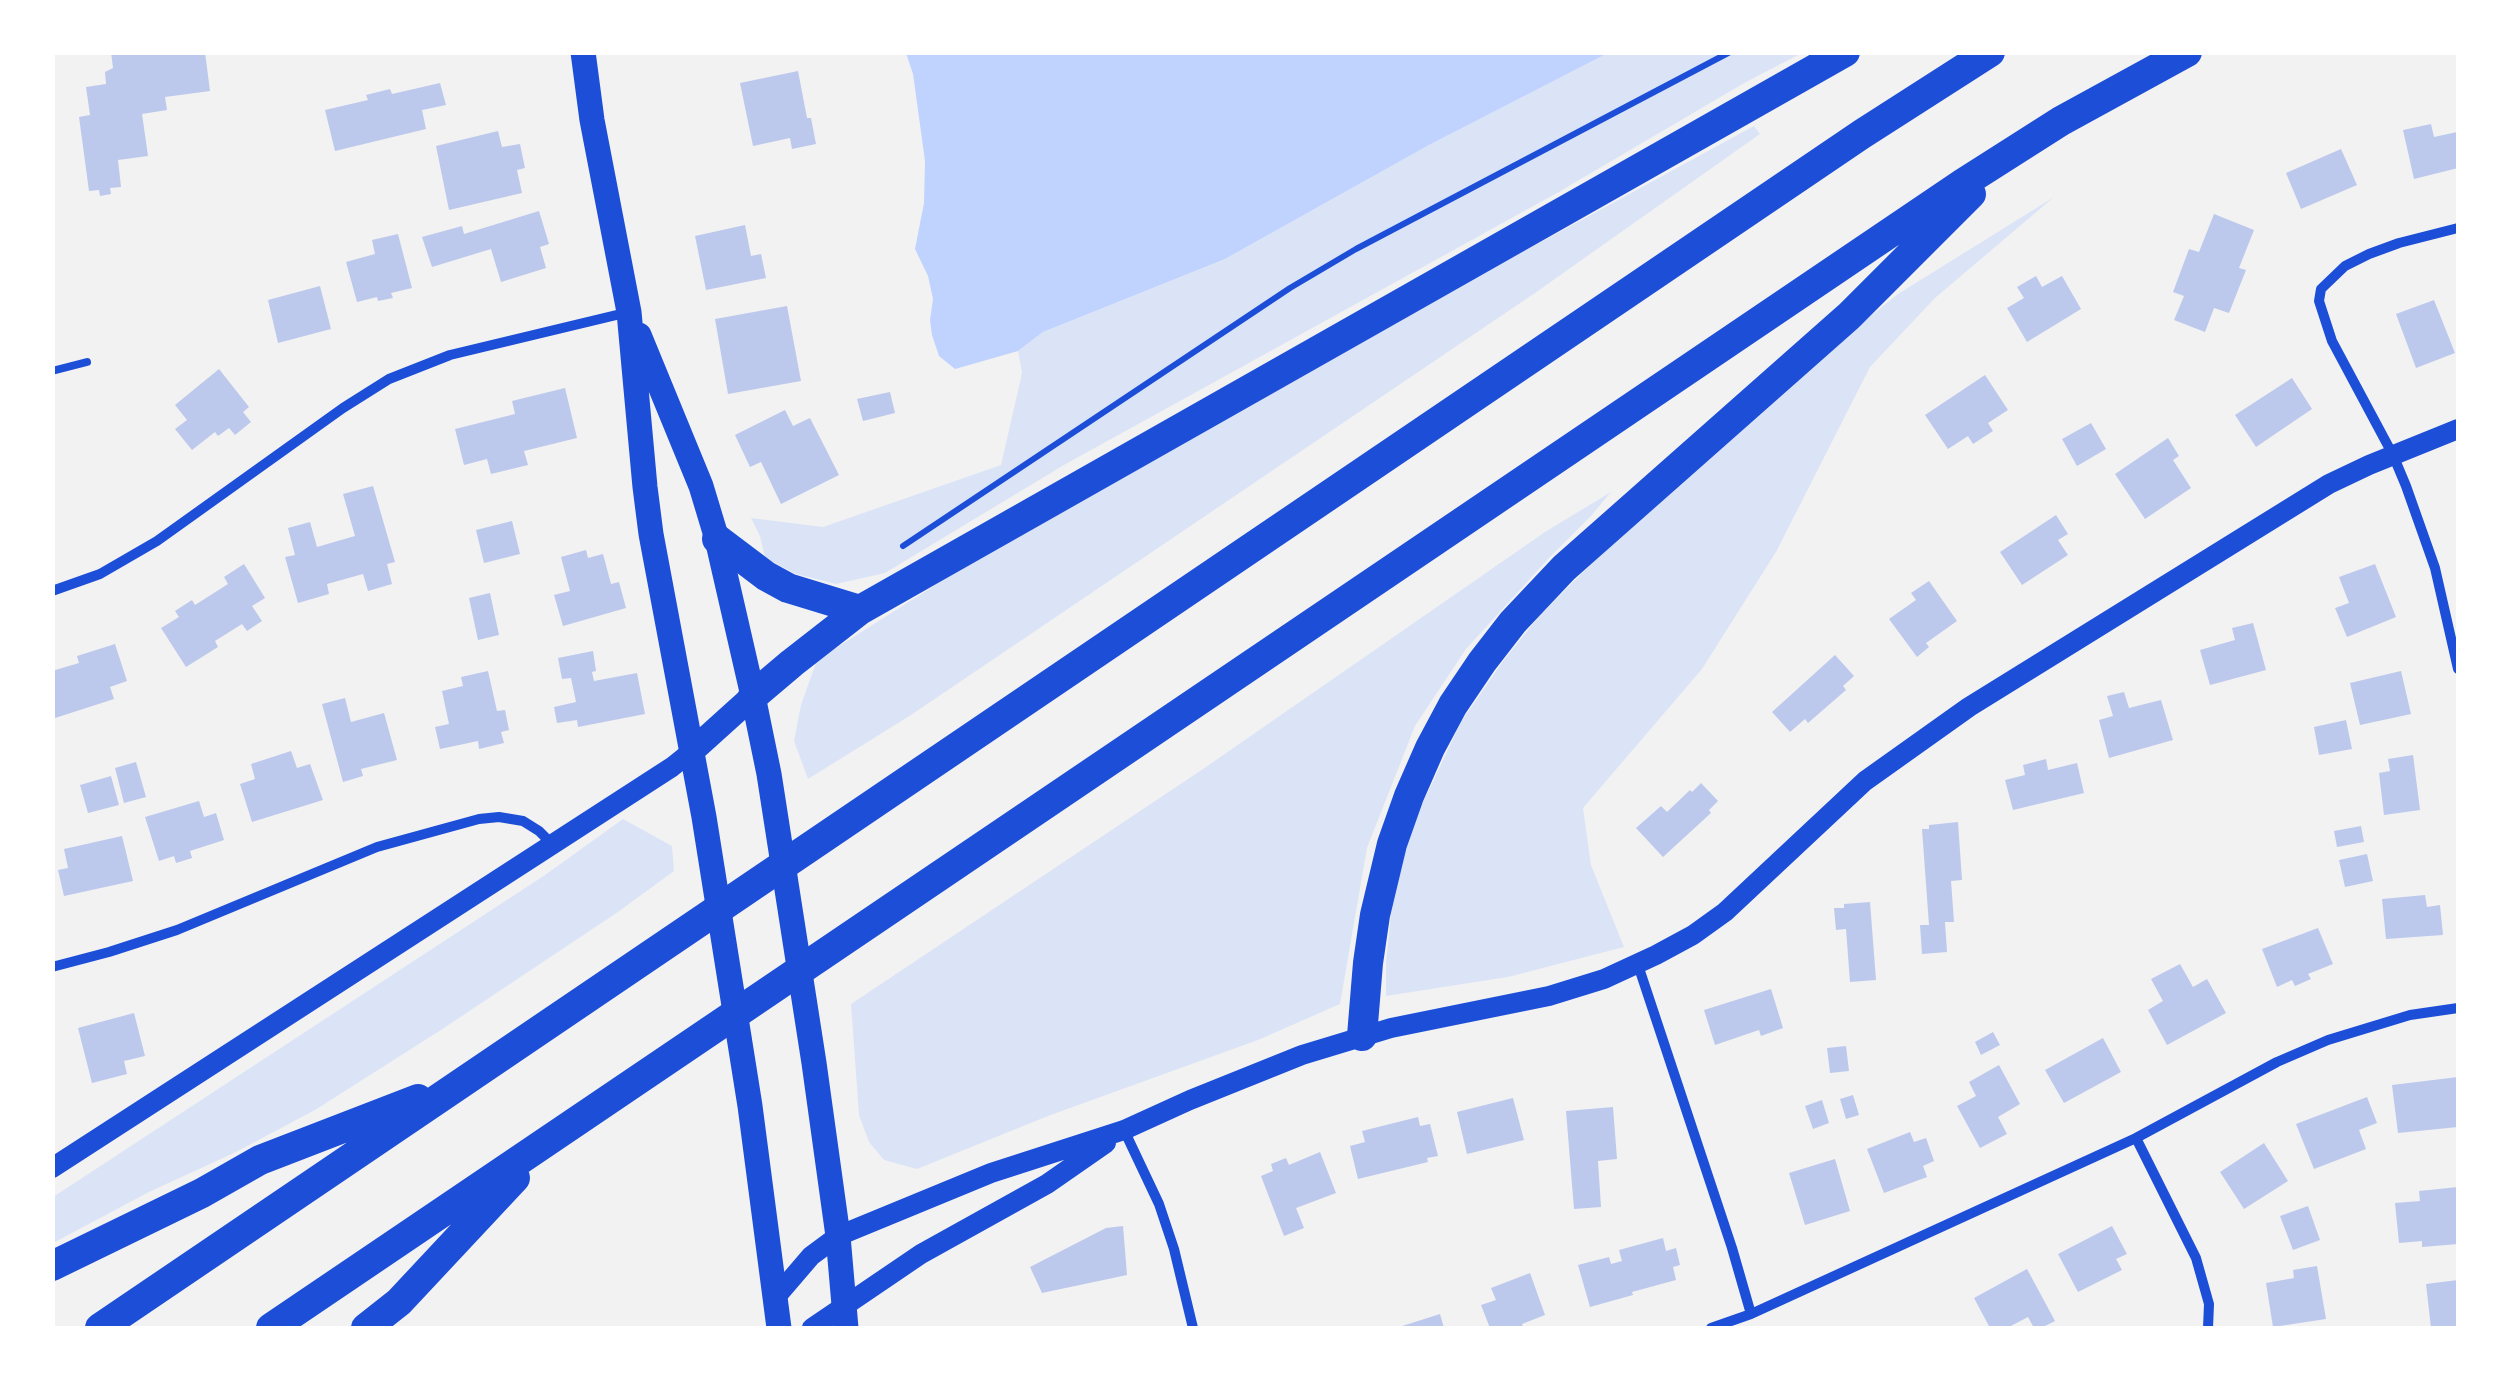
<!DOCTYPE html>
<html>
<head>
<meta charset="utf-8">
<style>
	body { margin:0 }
	#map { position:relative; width:2511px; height:1381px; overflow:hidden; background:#f2f2f2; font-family:Commissioner,sans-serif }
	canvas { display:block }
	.frame { position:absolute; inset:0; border:55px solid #fff; pointer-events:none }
</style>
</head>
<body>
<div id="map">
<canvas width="2511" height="1381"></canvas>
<div class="frame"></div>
</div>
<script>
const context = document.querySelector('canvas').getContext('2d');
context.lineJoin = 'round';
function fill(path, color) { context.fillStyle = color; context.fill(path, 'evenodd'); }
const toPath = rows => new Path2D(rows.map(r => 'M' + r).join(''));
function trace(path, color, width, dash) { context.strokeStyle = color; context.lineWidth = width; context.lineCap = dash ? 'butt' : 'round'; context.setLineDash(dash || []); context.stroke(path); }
fill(toPath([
	[1608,53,1802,53,1746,82,1557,193,1064,465,885,573,836,584,796,574,765,558,760,536,751,518,823,527,1001,465,1022,373,1018,351,1043,332,1225,259,1429,145],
	[1754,126,1760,134,1535,293,911,715,808,779,794,741,801,705,817,660,956,572,1137,468,1519,254],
	[2054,197,1935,298,1870,367,1776,552,1702,669,1583,808,1591,865,1624,947,1508,977,1386,996,1386,964,1394,883,1419,811,1461,722,1503,661,1541,614,1614,541,1813,362,1898,294],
	[1611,492,1591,516,1549,558,1466,649,1415,726,1367,848,1340,1004,1258,1040,1048,1116,917,1169,884,1160,869,1142,859,1115,851,1004,1203,769,1545,532],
	[623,819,672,846,674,871,618,912,444,1028,315,1110,236,1152,149,1192,53,1243,53,1197,545,875]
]), '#dbe4f7');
fill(toPath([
	[906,53,906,52,1608,53,1429,145,1225,259,1043,332,1018,351,955,369,939,356,932,335,930,320,933,299,928,276,915,249,924,203,925,161,913,74]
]), '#bfd3fe');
fill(toPath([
	[111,52,205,52,210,91,165,97,167,110,142,114,148,156,118,160,121,187,110,188,111,194,100,196,99,190,89,191,79,117,90,115,86,87,106,84,105,72,113,68],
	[798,71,807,118,811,118,816,144,792,149,790,138,753,146,740,83],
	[440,83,446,105,422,110,426,129,335,151,325,110,368,100,366,95,390,89,392,94],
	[2431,124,2434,137,2457,132,2458,168,2414,179,2403,130],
	[498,131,502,147,520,144,525,168,517,170,522,193,449,210,436,146],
	[2341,149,2357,185,2301,209,2286,173],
	[539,211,549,244,540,247,546,268,501,282,491,249,432,267,422,237,462,226,464,234],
	[2214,214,2254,230,2239,268,2246,270,2229,313,2214,308,2205,332,2174,320,2184,296,2173,292,2189,249,2199,252],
	[745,225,751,256,761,254,766,278,706,290,695,236],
	[398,234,412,288,391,293,393,298,378,301,377,297,357,302,346,262,375,254,372,240],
	[2036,276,2042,287,2062,276,2081,309,2027,342,2007,308,2024,298,2017,287],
	[320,286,331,329,278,343,268,300],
	[2434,300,2455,353,2416,368,2396,314],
	[787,306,801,381,728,394,715,319],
	[219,369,249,407,243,412,251,422,235,435,229,428,218,436,215,432,192,450,175,429,187,420,175,405],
	[1985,375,2008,410,1988,423,1993,431,1973,444,1968,436,1948,449,1925,415],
	[2292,378,2312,409,2256,447,2235,415],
	[565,388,577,438,524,451,528,465,491,474,487,459,464,465,455,429,515,414,512,401],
	[890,392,895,413,863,421,857,399],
	[785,410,793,426,810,418,839,475,781,504,761,462,750,467,735,435],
	[2091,423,2106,449,2077,466,2062,439],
	[2168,438,2179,456,2173,460,2191,488,2145,519,2115,474],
	[373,486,395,562,387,564,392,584,368,591,363,574,327,584,329,594,298,603,285,557,295,555,288,528,310,522,317,547,355,536,343,494],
	[2056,515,2068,534,2058,540,2068,555,2022,585,2000,552],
	[512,521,520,554,484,563,476,530],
	[586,550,588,558,603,554,611,584,619,582,626,608,563,626,554,595,570,591,561,557],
	[244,564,265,598,252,606,262,621,247,631,242,624,215,641,218,647,186,667,161,628,179,617,175,611,192,600,195,605,228,584,224,577],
	[2375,564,2396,617,2347,637,2335,608,2349,603,2339,577],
	[1929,581,1957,621,1926,643,1929,647,1917,657,1889,619,1916,600,1911,593],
	[490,593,499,635,478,640,469,598],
	[2253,623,2266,670,2210,685,2200,650,2235,640,2232,628],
	[115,644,127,681,110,687,114,699,52,719,52,671,79,663,77,656],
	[593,651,596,671,592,672,594,681,637,673,645,714,578,727,577,720,557,723,554,707,576,702,571,678,562,679,558,658],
	[1835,655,1854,676,1843,686,1846,690,1808,723,1805,719,1790,732,1772,712],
	[488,671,497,711,505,710,509,730,501,732,504,743,479,749,478,741,440,749,435,727,449,724,442,691,463,686,461,677],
	[2401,671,2411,714,2360,725,2350,683],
	[2124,692,2129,708,2161,700,2173,740,2109,758,2099,720,2113,716,2107,696],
	[345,698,351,722,384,713,397,760,361,769,363,776,343,782,322,704],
	[2346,720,2352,749,2319,755,2314,727],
	[291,751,297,768,310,764,323,800,252,822,240,784,255,779,251,764],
	[2413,755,2420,810,2384,815,2379,773,2390,771,2388,759],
	[2046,759,2048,770,2077,763,2084,793,2013,810,2005,780,2025,775,2023,765],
	[136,762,146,797,124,803,115,768],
	[111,776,119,805,88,813,80,785],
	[1701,783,1718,801,1709,810,1711,813,1663,857,1636,828,1661,806,1667,812,1690,790,1692,792],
	[199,801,204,817,216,813,224,840,190,851,192,858,176,863,174,856,159,861,145,817],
	[1958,822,1962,880,1951,881,1954,922,1945,922,1947,952,1922,954,1920,925,1929,925,1922,829,1929,829,1929,825],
	[2361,826,2364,842,2337,847,2334,831],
	[122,836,133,881,64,896,58,870,68,868,64,849],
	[2367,854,2373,881,2345,887,2339,860],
	[2425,895,2427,907,2440,905,2443,935,2386,939,2382,899],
	[1870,902,1876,980,1850,982,1846,929,1836,930,1834,908,1844,908,1844,904],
	[2318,928,2333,964,2308,974,2311,979,2295,986,2292,980,2277,987,2262,949],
	[2180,964,2193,987,2207,979,2226,1013,2167,1045,2148,1010,2163,1001,2151,979],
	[1771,989,1783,1028,1761,1036,1759,1030,1715,1045,1704,1010],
	[134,1013,145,1056,124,1061,127,1074,92,1083,78,1028],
	[1993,1032,2000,1045,1981,1055,1975,1042],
	[2103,1038,2121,1072,2064,1103,2045,1070],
	[1846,1046,1849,1071,1830,1073,1827,1048],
	[1999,1065,2020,1104,1998,1117,2007,1134,1980,1148,1957,1106,1976,1096,1969,1082],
	[2458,1077,2458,1127,2398,1133,2392,1085],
	[1853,1095,1859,1115,1846,1119,1840,1099],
	[2367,1097,2377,1123,2359,1130,2366,1149,2314,1169,2296,1124],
	[1513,1098,1524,1140,1467,1154,1457,1112],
	[1822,1100,1829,1123,1813,1129,1805,1106],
	[1613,1107,1617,1159,1598,1161,1601,1207,1574,1209,1566,1111],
	[1418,1117,1420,1126,1430,1124,1438,1156,1427,1158,1428,1162,1358,1179,1350,1146,1365,1142,1362,1131],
	[1910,1132,1914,1142,1926,1138,1934,1161,1923,1166,1927,1177,1884,1193,1867,1149],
	[2264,1143,2288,1181,2244,1209,2220,1172],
	[1320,1152,1336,1193,1296,1208,1304,1228,1284,1236,1261,1176,1273,1171,1271,1164,1286,1158,1289,1165],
	[1835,1159,1850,1211,1805,1225,1789,1173],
	[2458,1187,2458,1244,2422,1247,2422,1241,2399,1243,2395,1203,2420,1201,2419,1191],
	[2308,1206,2320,1240,2293,1250,2280,1216],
	[1123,1226,1127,1275,1042,1293,1030,1267,1106,1228],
	[2112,1226,2127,1254,2116,1259,2122,1270,2078,1292,2058,1254],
	[1663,1238,1666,1251,1676,1248,1680,1265,1673,1267,1676,1280,1632,1292,1633,1295,1590,1307,1578,1265,1609,1257,1611,1264,1622,1261,1619,1250],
	[2317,1266,2326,1319,2273,1327,2266,1283,2294,1278,2293,1270],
	[2027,1269,2055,1321,2041,1328,2034,1328,2028,1317,2007,1328,1990,1328,1974,1298],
	[1530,1273,1545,1315,1522,1324,1523,1328,1490,1328,1481,1305,1496,1300,1491,1288],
	[2458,1280,2458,1328,2431,1328,2426,1284],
	[1440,1314,1444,1328,1396,1328]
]), '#bdc9ec');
trace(toPath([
	[903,546,1290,288,1356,249,1730,52]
]), '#1d4ed8', 6);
trace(toPath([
	[52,371,87,362]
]), '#1d4ed8', 8);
trace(toPath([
	[2458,228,2399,243,2369,254,2345,266,2321,289,2319,301,2332,341,2393,455,2406,486,2435,568,2458,669],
	[52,591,100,574,157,541,343,408,389,379,450,355,629,312],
	[1638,965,1732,1248,1751,1314],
	[52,967,109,952,177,930,377,847,479,819,499,817,523,821,539,831,552,844],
	[1124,1130,1159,1204,1174,1249,1193,1328],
	[2136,1138,2196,1258,2209,1304,2208,1328],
	[1711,1328,1751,1314,2136,1138,2277,1062,2328,1040,2410,1015,2458,1008]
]), '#1d4ed8', 10);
trace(toPath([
	[52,1168,672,767,692,751],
	[775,1298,811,1256,838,1236,991,1173,1124,1130,1190,1100,1302,1055,1391,1028,1549,996,1604,979,1656,955,1693,935,1725,912,1865,781,1969,707,2329,484,2369,465,2458,429],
	[812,1328,921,1254,1047,1184,1106,1143]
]), '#1d4ed8', 20);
trace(toPath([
	[583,52,592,120,629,312,645,487,651,534,704,817,750,1106,779,1328],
	[639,335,701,486,717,539,753,696,769,774,814,1063,838,1236,846,1328],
	[692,751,753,696]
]), '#1d4ed8', 25);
trace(toPath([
	[717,539,766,576,788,588,860,610],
	[753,696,792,663,860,610,1845,52],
	[1362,1036,1368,963,1375,915,1392,844,1409,796,1430,748,1453,705,1482,662,1513,622,1564,568,1849,316,1971,194],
	[52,1266,202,1193,260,1160,418,1099],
	[100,1328,1862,134,1990,52],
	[271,1328,1962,184,2061,121,2187,52],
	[366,1328,399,1302,515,1178]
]), '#1d4ed8', 30);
</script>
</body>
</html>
